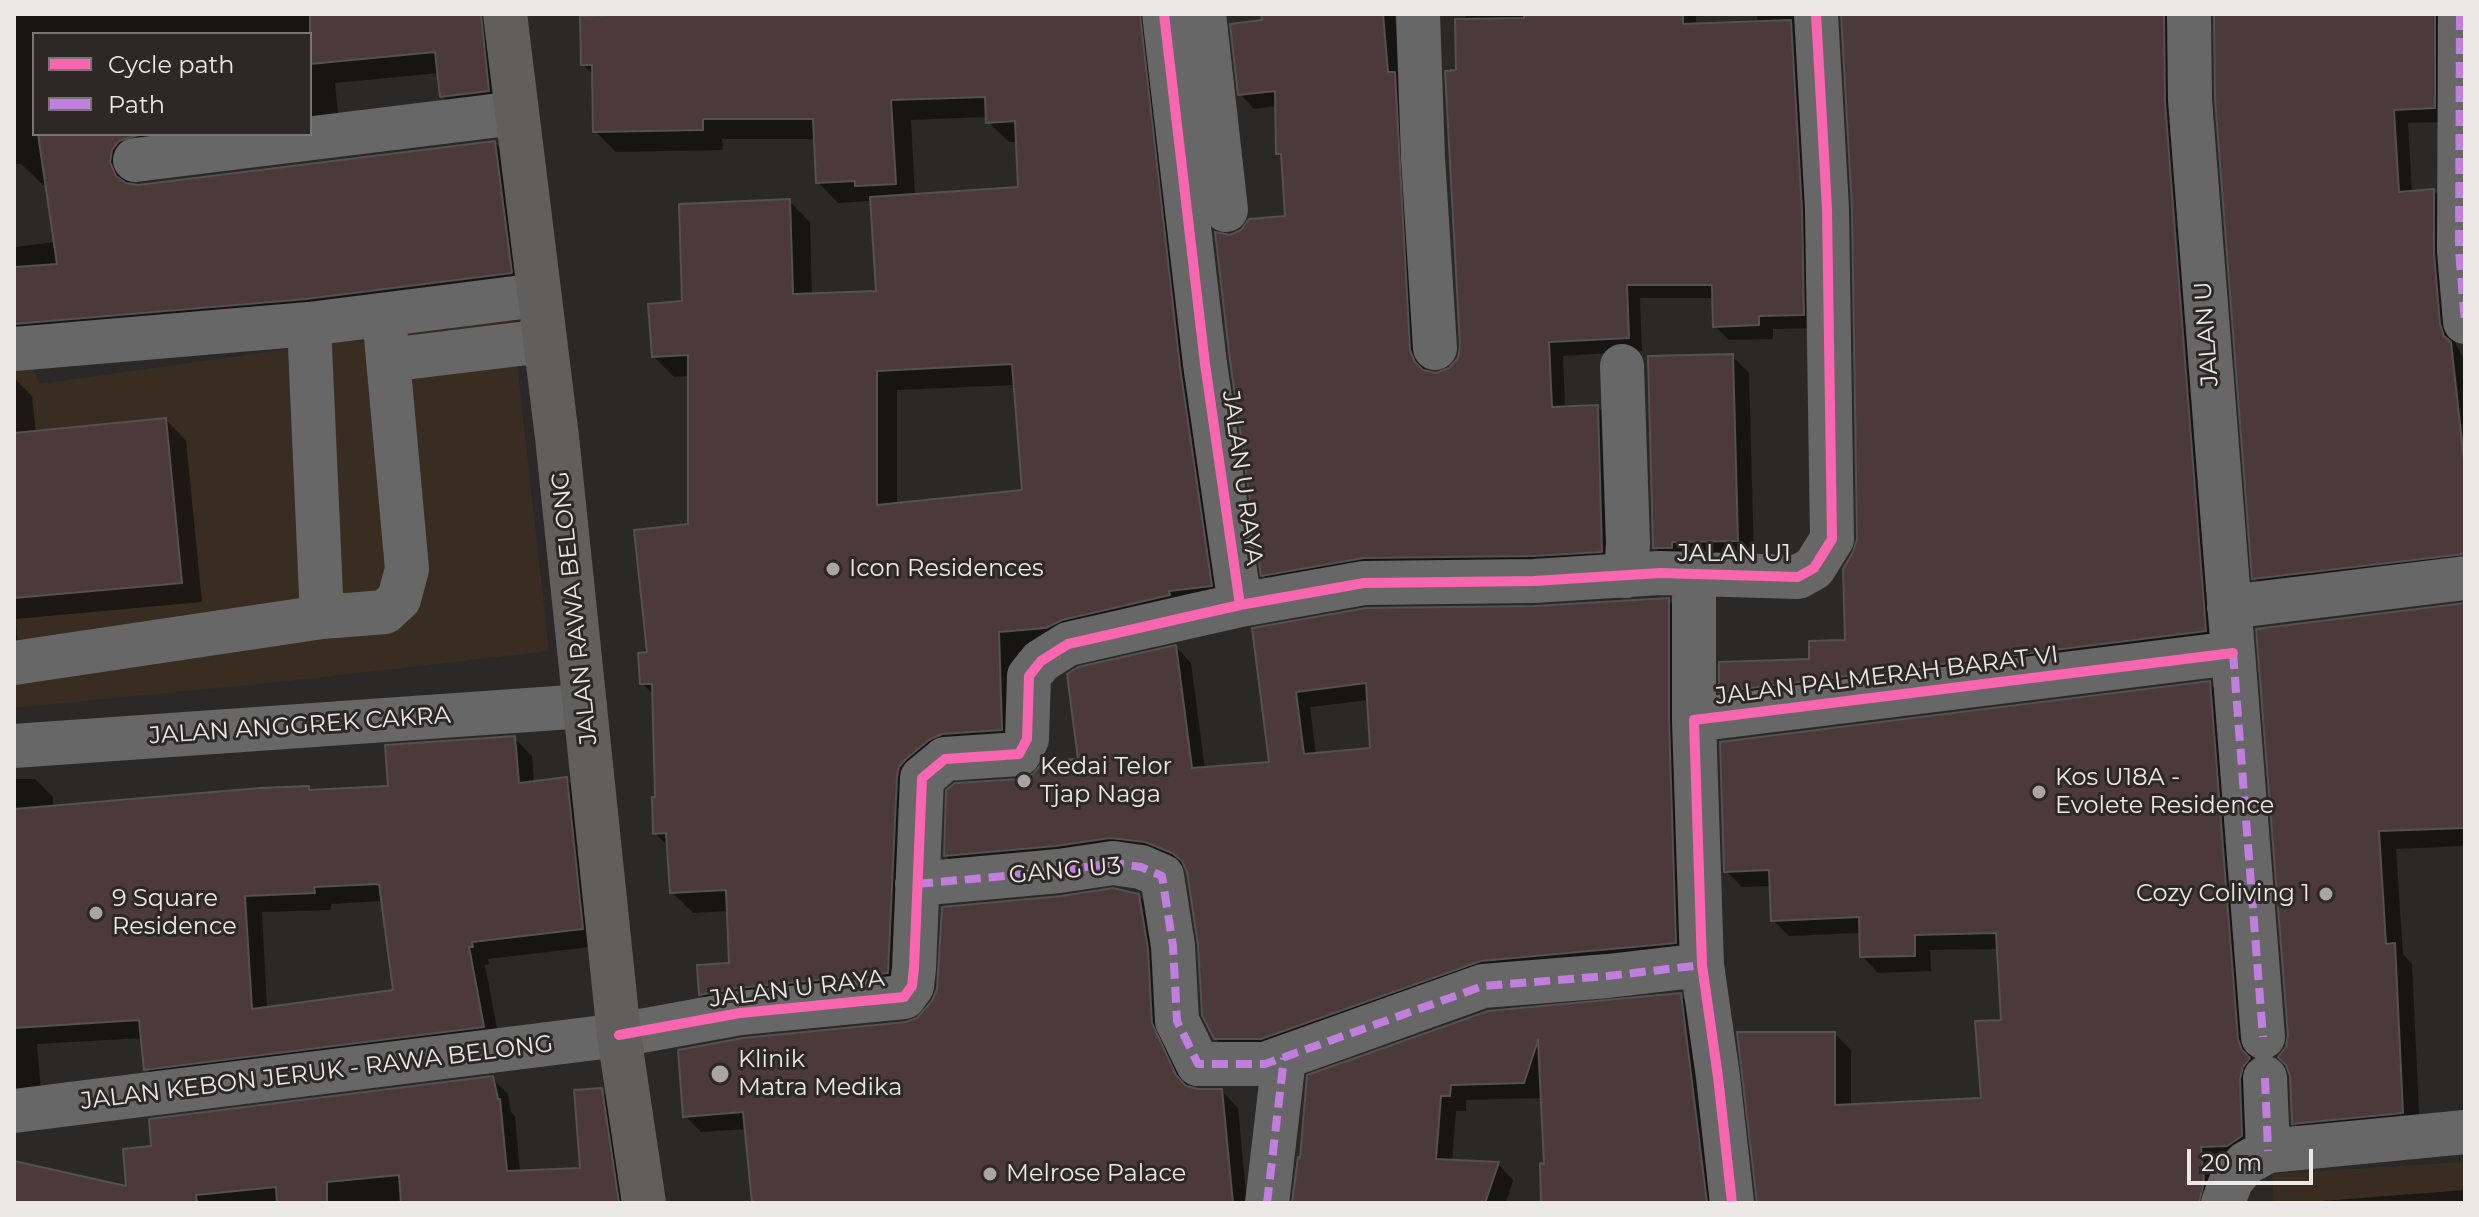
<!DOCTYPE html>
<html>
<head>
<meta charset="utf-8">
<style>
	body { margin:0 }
	#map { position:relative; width:2479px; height:1217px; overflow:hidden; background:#2b2927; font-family:Montserrat,sans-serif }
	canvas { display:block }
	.frame { position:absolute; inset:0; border:16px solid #ebe8e6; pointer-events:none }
	.legend { position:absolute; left:32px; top:32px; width:280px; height:104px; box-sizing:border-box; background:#2d2825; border:2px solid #797572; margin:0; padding:10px 14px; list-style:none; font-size:24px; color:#ebe8e6 }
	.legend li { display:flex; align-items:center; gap:16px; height:40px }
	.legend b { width:40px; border:2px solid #797572 }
	.scale { position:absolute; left:2187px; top:1149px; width:126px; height:36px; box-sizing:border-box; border:4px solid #ebe8e6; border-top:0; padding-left:10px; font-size:24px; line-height:28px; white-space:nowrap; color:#ebe8e6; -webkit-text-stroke:6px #2d2825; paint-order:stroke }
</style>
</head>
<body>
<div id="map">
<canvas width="2479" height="1217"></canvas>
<div class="frame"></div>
<ul class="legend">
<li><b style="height:10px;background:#f766af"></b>Cycle path</li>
<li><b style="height:10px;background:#c07fdc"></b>Path</li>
</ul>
<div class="scale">20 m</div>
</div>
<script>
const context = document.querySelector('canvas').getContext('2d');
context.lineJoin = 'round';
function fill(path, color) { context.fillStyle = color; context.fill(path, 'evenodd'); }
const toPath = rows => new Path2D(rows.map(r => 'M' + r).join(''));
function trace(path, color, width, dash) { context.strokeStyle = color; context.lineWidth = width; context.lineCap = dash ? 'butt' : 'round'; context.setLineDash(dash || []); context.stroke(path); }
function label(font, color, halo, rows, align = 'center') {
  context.font = font + ' Montserrat,sans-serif'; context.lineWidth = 6; context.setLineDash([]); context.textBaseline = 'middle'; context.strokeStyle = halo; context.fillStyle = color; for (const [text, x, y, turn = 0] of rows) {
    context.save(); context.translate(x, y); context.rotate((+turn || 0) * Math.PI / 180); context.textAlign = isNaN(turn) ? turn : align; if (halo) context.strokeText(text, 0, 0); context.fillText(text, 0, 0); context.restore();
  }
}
fill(toPath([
	[512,318,549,651,288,681,14,708,14,357,30,356,39,384],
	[2465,1162,2465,1203,2274,1203,2272,1174]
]), '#382d20');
fill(toPath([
	[14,14,502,14,509,111,462,117,442,96,439,73,335,83,340,132,131,172,130,186,138,187,495,143,515,163,531,293,14,356,14,247,55,242,47,184,43,185,21,164,14,164],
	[34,34,310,34,310,134,34,134],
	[582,14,1172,14,1231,606,1067,648,1018,652,1022,750,926,779,908,993,721,1015,701,994,731,965,729,911,693,913,672,892,669,847,655,833,657,799,655,696,642,683,690,526,690,376,674,377,653,356,684,303,789,201,810,222,812,296,879,293,872,201,838,203,818,182,816,139,722,139,723,150,616,152,595,131,594,76,583,64],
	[988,117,988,122,1009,142,1018,142,1020,189,915,196,911,120],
	[1016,385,1024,492,897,505,897,390],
	[1263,14,1395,14,1424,365,1426,373,1437,375,1449,371,1459,361,1462,347,1458,72,1466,14,1696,14,1696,26,1758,23,1757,14,1810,14,1817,328,1773,329,1773,339,1729,340,1715,326,1714,298,1640,298,1642,351,1563,356,1565,409,1598,407,1612,422,1616,565,1277,589,1263,575,1230,237,1287,218,1283,158,1278,153,1277,106,1254,109,1240,94,1264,22],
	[1843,14,2183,14,2220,645,1735,705,1721,691,1811,661,1847,642,1855,553,1859,539,1854,208],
	[2216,14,2454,14,2448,122,2408,123,2412,193,2434,191,2448,206,2454,340,2465,362,2465,568,2269,592,2254,578],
	[1732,356,1749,373,1754,557,1672,564,1655,548],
	[14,378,32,396,36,433,166,420,186,441,202,602,16,619,19,662,14,663],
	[1668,600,1684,616,1691,958,1231,1054,1215,1038,1187,867,1162,857,961,871,946,856,1022,781,1080,761,1176,647,1191,663,1205,769,1271,764,1254,630,1534,608],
	[1369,700,1372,750,1316,755,1310,707],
	[2465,605,2465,846,2396,849,2403,954,2412,964,2420,1131,2312,1141,2294,1123,2288,1048],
	[2209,683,2225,699,2253,1057,2257,1068,2244,1162,2216,1162,2218,1203,1758,1203,1835,1034,1851,1050,1851,1106,1983,1100,2003,1021,1999,949,1930,950,1931,971,1878,973,1862,956,1861,933,1789,936,1773,920,1771,886,1742,887,1726,871],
	[514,738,532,756,534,783,566,779,584,797,599,946,488,959,489,964,485,965,500,1044,163,1086,146,1069,143,1038,37,1044,42,1101,14,1111,14,779,35,779,53,797,53,808,308,788,312,791,390,788],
	[384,901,396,991,267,1009,262,912,331,910,331,904],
	[1138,895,1155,912,1170,1050,1189,1088,1222,1091,1238,1108,1247,1203,754,1203,747,1129,701,1132,685,1116,907,1024],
	[1680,995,1696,1011,1720,1203,1543,1203,1546,1166,1543,1098,1466,1100,1466,1111,1456,1111,1452,1162,1498,1164,1513,1180,1506,1203,1293,1203,1301,1160,1309,1077],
	[492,1078,508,1094,511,1112,515,1116,520,1172,582,1170,601,1090,616,1105,631,1203,14,1203,14,1163,128,1189,153,1148],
	[2465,1190,2465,1203,2296,1203]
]), '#0007');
const building = toPath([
	[310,14,481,14,489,91,440,97,435,52,310,64,310,14],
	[641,14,1140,14,1180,367,1212,586,1169,591,1170,595,1062,620,1046,628,999,632,1002,730,942,734,929,740,906,759,899,767,897,777,888,973,738,988,699,995,697,965,729,963,726,890,670,893,666,833,653,834,652,797,655,797,652,684,640,684,638,653,647,652,634,530,688,524,688,355,652,357,648,304,682,301,679,204,790,199,793,294,876,291,870,197,1018,187,1015,121,986,123,985,97,891,100,896,184,855,186,855,181,816,183,813,119,703,119,703,130,593,132,592,65,581,65,580,16,641,14],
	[1012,364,1022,490,877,505,877,371,1012,364],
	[1261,14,1383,14,1388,72,1395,72,1410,350,1415,362,1423,370,1436,373,1449,368,1458,358,1460,346,1445,71,1456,70,1455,19,1524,18,1524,14,1683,14,1683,24,1791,20,1802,210,1804,315,1759,316,1759,325,1713,327,1712,285,1627,285,1629,338,1549,342,1552,407,1598,405,1602,552,1533,556,1364,558,1261,576,1230,361,1215,232,1230,235,1241,230,1249,219,1285,216,1281,154,1276,154,1275,91,1238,95,1230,24,1262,20,1261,14],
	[1841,14,2164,14,2165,102,2206,631,1719,692,1719,662,1809,659,1809,641,1845,640,1843,569,1853,552,1857,539,1852,209,1841,14],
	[2214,14,2435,14,2435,108,2394,110,2399,192,2434,189,2434,253,2440,324,2444,336,2451,342,2465,469,2465,554,2252,579,2215,99,2214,14],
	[38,134,142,134,119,141,112,150,110,162,116,176,126,183,138,185,495,141,512,273,306,299,14,324,14,267,57,264,38,134],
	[1733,354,1738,541,1672,542,1672,548,1653,548,1648,356,1733,354],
	[166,418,182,583,14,598,14,433,166,418],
	[1669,598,1669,720,1676,943,1481,961,1261,1039,1214,1039,1202,1015,1198,945,1187,872,1182,861,1172,853,1145,842,1110,838,1056,846,944,856,946,790,955,783,1021,779,1033,774,1044,761,1078,759,1067,674,1078,667,1176,645,1192,768,1269,762,1252,628,1366,608,1534,606,1669,598],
	[1366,683,1370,748,1304,754,1296,692,1366,683],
	[2465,603,2465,828,2379,831,2386,944,2395,943,2403,1113,2292,1124,2290,1076,2286,1065,2278,1057,2286,1047,2288,1035,2256,629,2465,603],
	[2210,681,2238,1039,2242,1050,2250,1058,2243,1067,2240,1079,2242,1136,2227,1146,2201,1147,2204,1182,2199,1203,1757,1203,1737,1032,1835,1032,1835,1105,1981,1098,1975,1021,2001,1020,1996,933,1915,935,1915,956,1860,957,1859,917,1771,921,1769,870,1724,872,1720,742,2210,681],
	[515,736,519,783,567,777,583,929,472,942,473,947,469,947,484,1027,144,1070,139,1020,14,1028,14,809,260,788,309,786,309,790,388,786,385,745,515,736],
	[379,884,393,990,252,1009,245,896,315,893,314,887,379,884],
	[1113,888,1139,894,1148,949,1152,1023,1176,1075,1186,1086,1198,1089,1222,1089,1233,1203,752,1203,743,1112,683,1117,678,1050,743,1038,906,1022,917,1018,932,1001,937,989,942,907,1061,896,1113,888],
	[1681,993,1707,1203,1541,1203,1540,1163,1544,1164,1538,1040,1524,1083,1451,1085,1450,1096,1441,1096,1436,1159,1499,1162,1485,1203,1292,1203,1298,1157,1300,1158,1307,1075,1488,1011,1681,993],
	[493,1076,498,1099,500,1099,507,1171,580,1168,574,1090,602,1088,619,1203,401,1203,399,1175,327,1182,327,1203,277,1203,276,1187,196,1195,197,1203,14,1203,14,1161,126,1186,123,1149,151,1146,149,1119,493,1076]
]);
fill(building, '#4b3a39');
trace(building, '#545151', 2);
trace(toPath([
	[1164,14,1205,364,1240,605],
	[1204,14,1226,210],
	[1418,14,1423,158,1435,348],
	[2189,14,2190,100,2263,1037],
	[2460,14,2459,251,2465,322],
	[135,160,516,113],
	[309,324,322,617],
	[14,349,309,324,538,295],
	[388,360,544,341],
	[1622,366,1628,543,1626,576],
	[1694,574,1694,720],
	[2229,607,2465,578],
	[14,663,322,617,385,612,399,599,407,569,384,315],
	[14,746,585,706],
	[917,884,1059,871,1113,863,1141,867,1162,876,1173,946,1177,1021,1198,1064,1265,1064,1483,986,1608,976,1702,965],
	[2265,1078,2268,1151],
	[14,1111,619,1035,740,1013,904,997,912,986,914,968,922,778,945,759,1019,754,1027,739,1029,676,1041,661,1068,644,1240,605,1364,583,1534,581,1660,573,1798,577,1814,568,1832,539,1827,209,1816,14],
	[1267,1203,1284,1058],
	[1732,1203,1718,1077,1702,965,1694,720,2233,653],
	[2223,1203,2231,1181,2246,1163,2268,1151,2465,1132]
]), '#686767', 44);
trace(toPath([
	[505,14,557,437,619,1035,644,1203]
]), '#615f5e', 44);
trace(toPath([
	[2460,14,2459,251,2465,322],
	[2233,653,2263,1037],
	[917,884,1059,871,1113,863,1141,867,1162,876,1173,946,1177,1021,1198,1064,1265,1064,1483,986,1608,976,1702,965],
	[2265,1078,2268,1151],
	[1267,1203,1284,1058]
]), '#c07fdc', 8, [16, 8]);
trace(toPath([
	[1164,14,1205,364,1240,605],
	[619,1035,740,1013,904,997,912,986,914,968,922,778,945,759,1019,754,1027,739,1029,676,1041,661,1068,644,1240,605,1364,583,1534,581,1660,573,1798,577,1814,568,1832,539,1827,209,1816,14],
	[1732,1203,1718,1077,1702,965,1694,720,2233,653]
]), '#f766af', 10);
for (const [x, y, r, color] of [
	[833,569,8,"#a8a5a3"],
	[1024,781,8,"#a8a5a3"],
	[2039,792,8,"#a8a5a3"],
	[2326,894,8,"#a8a5a3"],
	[96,913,8,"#a8a5a3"],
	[720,1074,10,"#a8a5a3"],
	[990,1174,8,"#a8a5a3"]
]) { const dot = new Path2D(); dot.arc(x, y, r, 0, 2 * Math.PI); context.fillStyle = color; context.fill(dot); trace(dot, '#2d2825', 3); }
label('24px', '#ebe8e6', '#2d2825', [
	["JALAN U",2207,334,-94],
	["JALAN U RAYA",1242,478,82],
	["JALAN U1",1734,554],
	["JALAN RAWA BELONG",575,608,-96],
	["JALAN PALMERAH BARAT VI",1887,676,-7],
	["JALAN ANGGREK CAKRA",300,726,-4],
	["GANG U3",1065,871,-5],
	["JALAN U RAYA",797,989,-7],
	["JALAN KEBON JERUK - RAWA BELONG",317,1073,-7]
]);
label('24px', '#ebe8e6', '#2d2825', [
	["Icon Residences",849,569],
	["Kedai Telor",1040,767],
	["Tjap Naga",1040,795],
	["Kos U18A -",2055,778],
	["Evolete Residence",2055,806],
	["Cozy Coliving 1",2310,894,"right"],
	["9 Square",112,899],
	["Residence",112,927],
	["Klinik",738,1060],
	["Matra Medika",738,1088],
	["Melrose Palace",1006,1174]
], 'left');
</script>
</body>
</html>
